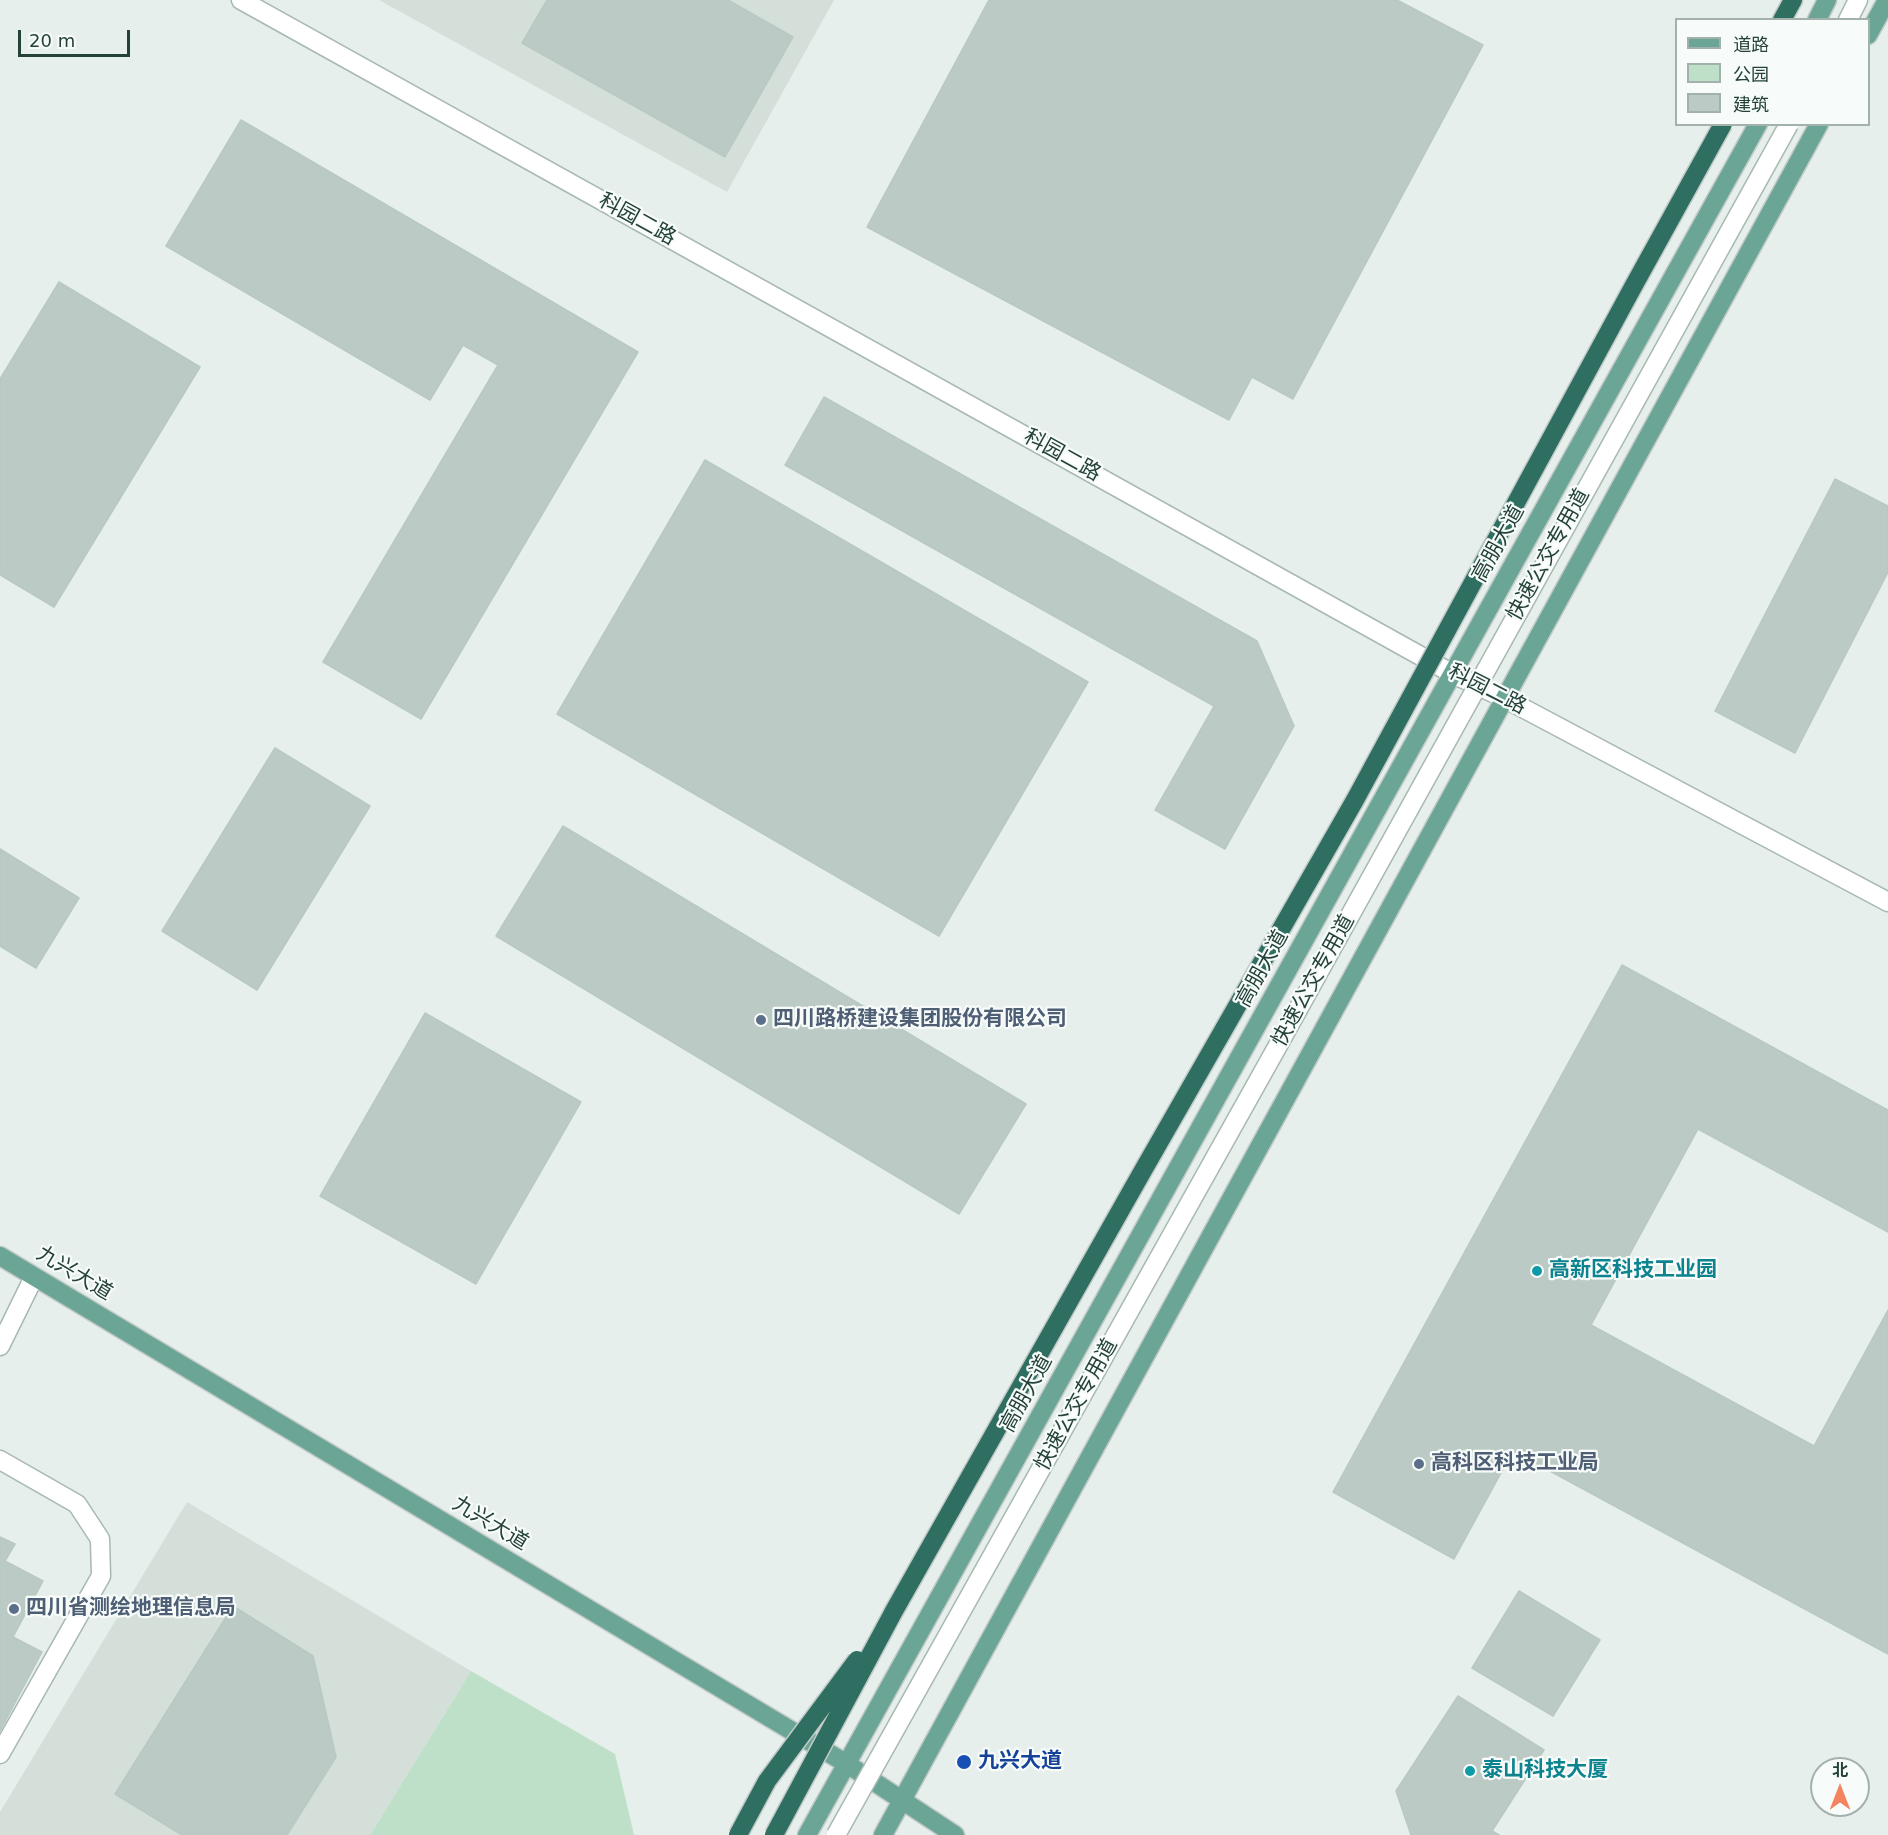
<!DOCTYPE html>
<html>
<head>
<meta charset="utf-8">
<style>
	body { margin:0 }
	#map { position:relative; width:1888px; height:1835px; overflow:hidden; background:#e6efeb; font-family:"DejaVu Sans","Noto Sans SC",sans-serif }
	canvas { display:block }
	.legend { position:absolute; left:1675px; top:18px; width:195px; height:108px; box-sizing:border-box; background:#f7fbf9; border:2px solid #a3b1ad; margin:0; padding:8px 10px; list-style:none; font-size:18px; color:#24423a }
	.legend li { display:flex; align-items:center; gap:12px; height:30px }
	.legend b { width:30px; border:2px solid #a3b1ad }
	.north { position:absolute; left:1810px; top:1757px; width:60px; height:60px; box-sizing:border-box; background:#f7fbf9; border:2px solid #a3b1ad; border-radius:50%; rotate:0deg; font-size:16px; font-weight:700; line-height:24px; text-align:center; color:#24423a }
	.north::after { content:''; display:block; margin:auto; width:21px; height:27px; background:#f4845f; clip-path:polygon(50% 0,100% 100%,50% 72%,0 100%) }
	.scale { position:absolute; left:18px; top:30px; width:112px; height:27px; box-sizing:border-box; border:3px solid #24423a; border-top:0; padding-left:8px; font-size:18px; line-height:21px; white-space:nowrap; color:#24423a; -webkit-text-stroke:4px #f7fbf9; paint-order:stroke }
</style>
</head>
<body>
<div id="map">
<canvas width="1888" height="1835"></canvas>
<ul class="legend">
<li><b style="height:8px;background:#6aa596"></b>道路</li>
<li><b style="height:16px;background:#bfe0c8"></b>公园</li>
<li><b style="height:16px;background:#bbcac4"></b>建筑</li>
</ul>
<div class="north">北</div>
<div class="scale">20 m</div>
</div>
<script>
const context = document.querySelector('canvas').getContext('2d');
context.lineJoin = 'round';
function fill(path, color) { context.fillStyle = color; context.fill(path, 'evenodd'); }
const toPath = rows => new Path2D(rows.map(r => 'M' + r).join(''));
function trace(path, color, width, dash) { context.strokeStyle = color; context.lineWidth = width; context.lineCap = dash ? 'butt' : 'round'; context.setLineDash(dash || []); context.stroke(path); }
function label(font, color, halo, rows, align = 'center') {
  context.font = font + ' "DejaVu Sans","Noto Sans SC",sans-serif'; context.lineWidth = 4.5; context.setLineDash([]); context.textBaseline = 'middle'; context.strokeStyle = halo; context.fillStyle = color; for (const [text, x, y, turn = 0] of rows) {
    context.save(); context.translate(x, y); context.rotate((+turn || 0) * Math.PI / 180); context.textAlign = isNaN(turn) ? turn : align; if (halo) context.strokeText(text, 0, 0); context.fillText(text, 0, 0); context.restore();
  }
}
fill(toPath([
	[379,0,834,0,727,192],
	[187,1502,471,1671,370,1835,0,1835,0,1812]
]), '#d4dfda');
fill(toPath([
	[471,1671,615,1754,634,1835,370,1835]
]), '#bfe0c8');
const building = toPath([
	[547,0,728,0,793,37,725,157,522,43,547,0],
	[989,0,1397,0,1483,45,1293,399,1252,377,1229,420,867,227,989,0],
	[241,120,638,352,421,719,323,662,498,365,463,345,430,400,166,246,241,120],
	[59,282,200,367,54,607,0,575,0,379,59,282],
	[824,397,1257,641,1294,726,1225,849,1155,810,1214,706,785,465,824,397],
	[705,460,1088,682,939,936,557,714,705,460],
	[1835,479,1888,506,1888,572,1795,753,1715,711,1835,479],
	[275,748,370,806,257,990,162,931,275,748],
	[563,826,1026,1104,959,1214,496,936,563,826],
	[0,849,79,898,36,968,0,946,0,849],
	[1622,965,1888,1110,1888,1232,1698,1129,1591,1325,1814,1446,1888,1310,1888,1654,1513,1451,1454,1559,1333,1492,1622,965],
	[425,1013,581,1102,476,1284,320,1196,425,1013],
	[0,1537,15,1544,5,1561,43,1581,13,1637,42,1652,0,1731,0,1537],
	[1519,1591,1600,1640,1553,1716,1472,1668,1519,1591],
	[233,1606,313,1656,336,1757,287,1835,182,1835,115,1794,233,1606],
	[1458,1696,1544,1750,1492,1831,1499,1835,1411,1835,1396,1791,1458,1696]
]);
fill(building, '#bbcac4');
trace(building, '#b8c9c2', 1.5);
const minor = toPath([
	[241,0,1453,674,1504,698,1888,902],
	[1848,20,1858,0],
	[0,1346,34,1277],
	[0,1460,77,1504,100,1539,101,1576,0,1754]
]);
const major = toPath([
	[1817,20,1827,0],
	[1868,35,1887,0],
	[0,1256,847,1764,955,1835],
	[807,1835,1758,124],
	[883,1835,1819,124]
]);
const highway = toPath([
	[1782,20,1793,0]
]);
trace(minor, '#a8b8b2', 21);
trace(major, '#c2cac8', 21);
trace(highway, '#c2cac8', 21);
trace(minor, '#fff', 18);
trace(major, '#6aa596', 18);
trace(highway, '#2f6f62', 18);
const minorBridge = toPath([
	[836,1835,1276,1049,1789,124]
]);
const highwayBridge = toPath([
	[738,1835,767,1781,857,1660],
	[774,1835,894,1611,1141,1174,1355,800,1633,287,1723,124]
]);
trace(minorBridge, '#a8b8b2', 21, []);
trace(highwayBridge, '#c2cac8', 21, []);
trace(minorBridge, '#fff', 18);
trace(highwayBridge, '#2f6f62', 18);
for (const [x, y, r, color] of [
	[761,1020,6,"#5c6f8a"],
	[1537,1271,6,"#0f9aa8"],
	[1419,1464,6,"#5c6f8a"],
	[14,1609,6,"#5c6f8a"],
	[964,1762,8,"#1a4fb4"],
	[1470,1771,6,"#0f9aa8"]
]) { const dot = new Path2D(); dot.arc(x, y, r, 0, 2 * Math.PI); context.fillStyle = color; context.fill(dot); trace(dot, '#f7fbf9', 2); }
label('21px', '#24423a', '#f7fbf9', [
	["科园二路",637,220,29],
	["科园二路",1062,456,29],
	["高朋大道",1499,544,-61],
	["快速公交专用道",1549,555,-61],
	["科园二路",1487,690,27],
	["高朋大道",1263,969,-61],
	["快速公交专用道",1314,981,-61],
	["九兴大道",74,1274,31],
	["高朋大道",1027,1394,-61],
	["快速公交专用道",1077,1405,-61],
	["九兴大道",490,1524,31]
]);
label('bold 21px', '#4e5e75', '#f7fbf9', [
	["四川路桥建设集团股份有限公司",773,1020],
	["高科区科技工业局",1431,1464],
	["四川省测绘地理信息局",26,1609]
], 'left');
label('bold 21px', '#0d838f', '#f7fbf9', [
	["高新区科技工业园",1549,1271],
	["泰山科技大厦",1482,1771]
], 'left');
label('bold 21px', '#164399', '#f7fbf9', [
	["九兴大道",978,1762]
], 'left');
</script>
</body>
</html>
